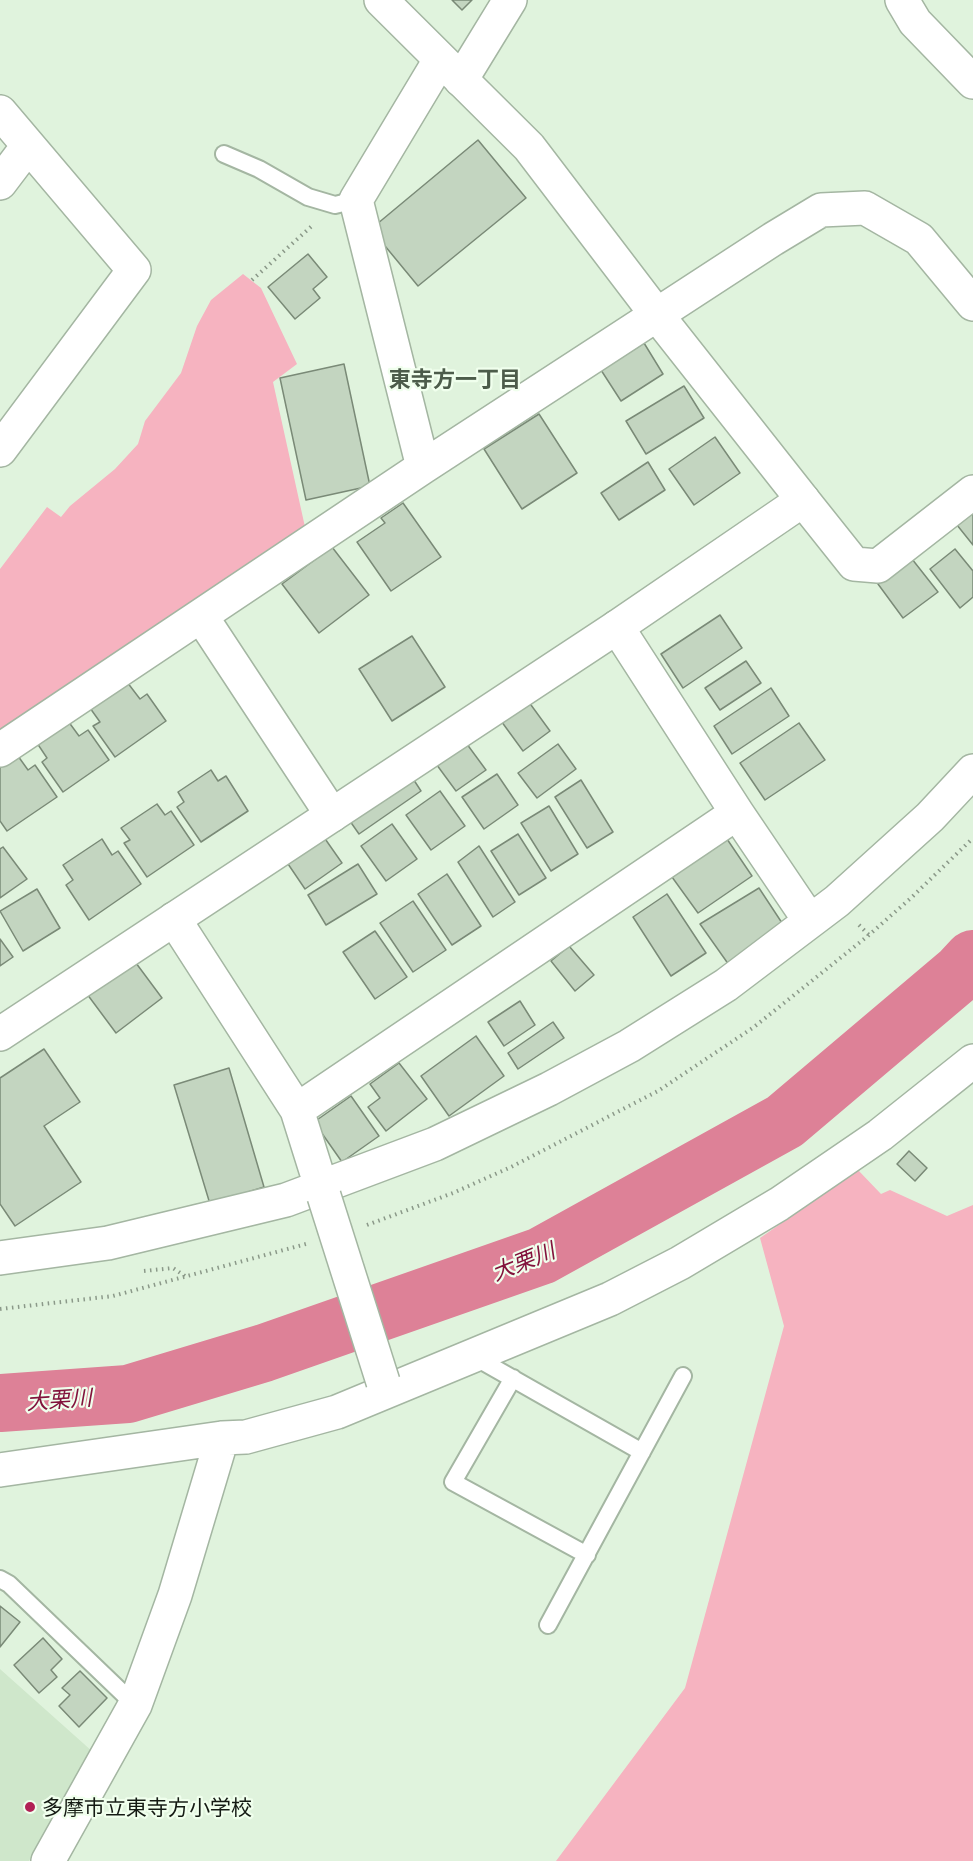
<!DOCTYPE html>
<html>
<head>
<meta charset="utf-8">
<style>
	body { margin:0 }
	canvas { display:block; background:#e0f3dd }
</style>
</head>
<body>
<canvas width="973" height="1861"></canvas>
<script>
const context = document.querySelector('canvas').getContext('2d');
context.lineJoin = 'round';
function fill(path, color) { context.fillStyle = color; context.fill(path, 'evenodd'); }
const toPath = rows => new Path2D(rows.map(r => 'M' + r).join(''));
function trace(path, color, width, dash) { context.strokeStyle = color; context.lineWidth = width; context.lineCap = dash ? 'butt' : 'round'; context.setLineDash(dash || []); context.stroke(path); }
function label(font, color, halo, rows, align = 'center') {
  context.font = font + ' Georgia,"Noto Sans JP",serif'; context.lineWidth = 4.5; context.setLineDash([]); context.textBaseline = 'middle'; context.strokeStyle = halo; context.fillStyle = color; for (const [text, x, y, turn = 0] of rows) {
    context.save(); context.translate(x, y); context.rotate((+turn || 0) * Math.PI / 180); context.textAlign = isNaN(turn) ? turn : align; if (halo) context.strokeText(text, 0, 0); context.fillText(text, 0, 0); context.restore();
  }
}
fill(toPath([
	[0,1669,93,1752,29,1861,0,1861]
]), '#cfe7cb');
fill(toPath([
	[243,274,261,288,297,364,273,382,305,527,0,732,0,569,47,507,61,517,70,506,115,469,138,444,145,421,181,373,197,326,211,300],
	[858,1170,881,1194,890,1190,947,1216,973,1205,973,1861,556,1861,685,1688,784,1326,760,1238]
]), '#f6b3c0');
trace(toPath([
	[0,1403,128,1394,264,1353,541,1256,785,1121,960,973,973,959]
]), '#dd8197', 58);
const building = toPath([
	[452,0,472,0,462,10,452,0],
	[478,140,526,198,418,286,371,229,478,140],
	[308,254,327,277,313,289,320,298,295,319,268,287,308,254],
	[644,343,663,374,621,401,601,370,644,343],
	[344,364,370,486,306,500,280,378,344,364],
	[684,386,704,418,646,454,626,421,684,386],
	[539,414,577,473,522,509,484,449,539,414],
	[715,437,740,473,694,505,669,469,715,437],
	[648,462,665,490,619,520,601,493,648,462],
	[403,503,441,557,391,591,357,542,385,523,381,518,403,503],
	[973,512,973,545,957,525,973,512],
	[332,547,369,595,319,633,282,584,332,547],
	[955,549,973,571,973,597,960,608,930,569,955,549],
	[912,559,938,592,903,618,878,584,912,559],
	[720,615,742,648,683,688,661,654,720,615],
	[412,636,445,687,392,721,359,669,412,636],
	[746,661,761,683,720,710,705,688,746,661],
	[127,682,140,699,147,694,166,721,115,757,93,726,100,722,90,708,127,682],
	[771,688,789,716,732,754,714,726,771,688],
	[523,694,550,731,523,751,496,714,523,694],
	[68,721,79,736,88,730,109,760,63,792,42,762,47,758,37,743,68,721],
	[799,723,825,760,765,800,740,763,799,723],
	[461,736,486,770,456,791,431,757,461,736],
	[558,744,576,769,537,798,518,773,558,744],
	[18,756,28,770,35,765,57,797,7,831,0,821,0,768,18,756],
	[211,770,218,781,226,776,248,811,201,842,177,807,184,802,178,792,211,770],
	[408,771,421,791,359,834,345,814,408,771],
	[497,774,518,805,484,829,462,797,497,774],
	[581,780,613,832,587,848,555,797,581,780],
	[440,791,465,826,431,850,406,815,440,791],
	[157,804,165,815,171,811,194,845,147,877,124,843,130,840,121,828,157,804],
	[549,806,578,854,551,871,521,823,549,806],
	[392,824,417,859,386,881,361,846,392,824],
	[321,833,342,863,305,889,284,858,321,833],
	[518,834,546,878,519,895,491,851,518,834],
	[102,839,112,855,118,851,141,884,89,920,66,885,73,880,63,865,102,839],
	[727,839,752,876,698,913,672,877,727,839],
	[479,846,515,902,493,917,458,862,479,846],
	[3,847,27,879,0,898,0,849,3,847],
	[358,864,377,894,326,925,308,895,358,864],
	[447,874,481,926,452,945,418,894,447,874],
	[759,888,786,929,729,965,700,924,759,888],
	[37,889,60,928,23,951,0,911,37,889],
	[667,894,706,953,671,976,633,917,667,894],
	[413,901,446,950,413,972,380,923,413,901],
	[375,931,407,977,375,999,343,952,375,931],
	[0,939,13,957,0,966,0,939],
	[569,946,594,975,575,991,551,961,569,946],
	[133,959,162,998,116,1033,87,994,133,959],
	[520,1001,535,1025,504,1046,488,1022,520,1001],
	[553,1022,564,1038,518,1069,508,1053,553,1022],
	[476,1036,504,1076,449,1116,421,1076,476,1036],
	[44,1049,80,1102,44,1126,81,1182,15,1226,0,1204,0,1078,44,1049],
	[399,1063,427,1099,386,1131,368,1107,380,1098,370,1084,399,1063],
	[229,1068,264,1187,210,1204,174,1085,229,1068],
	[351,1096,379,1136,342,1162,314,1122,351,1096],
	[909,1151,927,1168,915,1181,897,1164,909,1151],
	[0,1606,20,1622,0,1647,0,1606],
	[43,1638,62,1659,51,1670,57,1677,39,1693,14,1665,43,1638],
	[80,1671,107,1698,79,1727,59,1706,70,1695,62,1688,80,1671]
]);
fill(building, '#c3d5c0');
trace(building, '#7a8a77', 1.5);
const lane = toPath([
	[224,154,259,169,308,197,335,205,356,200],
	[473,1356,642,1452],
	[513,1378,453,1482,587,1555],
	[0,1579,9,1584,135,1705],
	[548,1625,683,1376]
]);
const street = toPath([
	[902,0,915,22,973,82],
	[461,80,510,0],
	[0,112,134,270,0,450],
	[0,183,28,146],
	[423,467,356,200,440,60],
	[803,500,854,564,878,566,973,492],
	[201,616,332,815],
	[617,627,737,813,810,921],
	[0,750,423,467,773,239,821,210,865,208,919,239,973,304],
	[174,919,297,1110,324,1196],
	[297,1110,737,813],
	[0,1258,108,1243,286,1200,435,1144,549,1089,629,1046,726,985,837,901,930,817,973,771],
	[0,1470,222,1438,246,1437,337,1412,610,1299,680,1263,779,1204,880,1135,973,1061],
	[48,1861,135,1705,175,1595,222,1438]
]);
const secondary = toPath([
	[0,1034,617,627,803,500,657,315,529,147,381,0]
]);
trace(lane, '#a4b6a2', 20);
trace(street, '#a4b6a2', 36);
trace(secondary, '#a4b6a2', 36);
trace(toPath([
	[252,280,314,224],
	[859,925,869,935],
	[367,1225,453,1193,511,1167,658,1091,754,1027,869,935,912,897,973,838],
	[144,1271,173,1268,185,1276],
	[0,1309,113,1296,306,1244]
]), '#8b9989', 4, [1.5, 4.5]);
trace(lane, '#fff', 16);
trace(street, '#fff', 33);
trace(secondary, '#fff', 33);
const streetBridge = toPath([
	[324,1196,383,1382]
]);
trace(streetBridge, '#a4b6a2', 36, []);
trace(streetBridge, '#fff', 33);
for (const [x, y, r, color] of [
	[30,1807,6,"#b12256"]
]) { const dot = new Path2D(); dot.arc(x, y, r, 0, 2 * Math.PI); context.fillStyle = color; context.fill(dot); trace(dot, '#f0ffed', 2); }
label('21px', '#141a13', '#f0ffed', [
	["多摩市立東寺方小学校",42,1807]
], 'left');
label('bold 22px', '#4c5c4a', '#f0ffed', [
	["東寺方一丁目",455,379]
]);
label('italic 22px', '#82133c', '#f0ffed', [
	["大栗川",523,1261,-22],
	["大栗川",59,1399,-4]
]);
</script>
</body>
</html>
